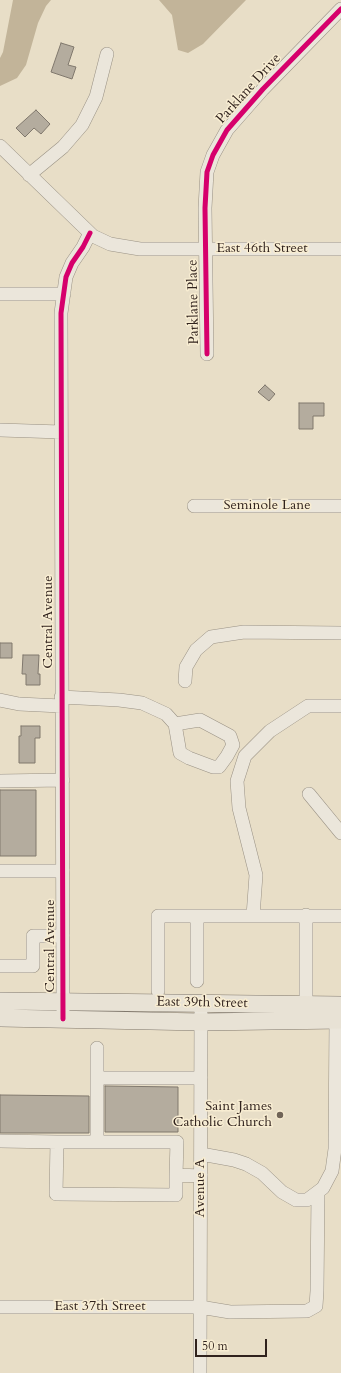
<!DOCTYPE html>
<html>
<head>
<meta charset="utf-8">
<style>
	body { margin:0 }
	#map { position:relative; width:341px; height:1373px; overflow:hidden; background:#e8dec7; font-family:Cardo,serif }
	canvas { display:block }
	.scale { position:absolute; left:195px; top:1339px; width:72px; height:18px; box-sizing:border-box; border:2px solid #30221d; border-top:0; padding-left:5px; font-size:12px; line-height:14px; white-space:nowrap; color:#30221d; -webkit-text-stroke:3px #f8edd2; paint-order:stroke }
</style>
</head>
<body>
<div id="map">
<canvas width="341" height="1373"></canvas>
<div class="scale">50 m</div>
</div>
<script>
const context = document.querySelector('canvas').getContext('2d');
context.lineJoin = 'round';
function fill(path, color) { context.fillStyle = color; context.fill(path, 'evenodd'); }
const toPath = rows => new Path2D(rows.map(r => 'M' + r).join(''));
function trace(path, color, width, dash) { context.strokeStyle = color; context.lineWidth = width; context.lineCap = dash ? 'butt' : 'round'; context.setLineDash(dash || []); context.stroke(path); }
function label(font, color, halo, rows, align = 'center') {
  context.font = font + ' Cardo,serif'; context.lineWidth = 3; context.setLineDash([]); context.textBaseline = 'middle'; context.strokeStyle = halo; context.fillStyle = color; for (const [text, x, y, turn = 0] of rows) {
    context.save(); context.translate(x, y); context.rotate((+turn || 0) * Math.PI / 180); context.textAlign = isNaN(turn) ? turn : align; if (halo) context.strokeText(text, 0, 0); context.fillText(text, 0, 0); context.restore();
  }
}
fill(toPath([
	[13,0,51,0,46,6,38,23,26,65,17,78,0,86,0,58,3,52],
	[159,0,246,0,203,44,188,53,178,50,172,15]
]), '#c2b499');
const building = toPath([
	[61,43,74,47,68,65,76,67,72,79,51,72,61,43],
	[36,110,50,124,41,134,34,128,25,137,16,128,36,110],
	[265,385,275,394,269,401,258,392,265,385],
	[299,403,324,403,324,416,313,416,313,429,299,429,299,403],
	[0,643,12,643,12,658,0,658,0,643],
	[23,655,39,655,38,674,40,674,40,685,26,685,26,674,22,674,23,655],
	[21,726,40,726,40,738,35,738,35,763,19,763,19,736,21,736,21,726],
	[0,790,36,790,36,856,0,856,0,790],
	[105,1086,178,1087,178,1132,105,1132,105,1086],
	[0,1095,89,1096,89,1133,0,1133,0,1095]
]);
fill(building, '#b4ac9e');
trace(building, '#80786d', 1);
const minor = toPath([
	[0,146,93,236,110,244,140,249,341,249],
	[29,175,63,147,82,125,96,97,107,54],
	[0,294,64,294],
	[207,354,205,208,207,172,213,155,227,130,263,89,341,9],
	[0,430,61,432],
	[194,506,341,506],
	[185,681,186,667,196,650,211,637,244,632,341,633],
	[61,697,119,700,142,703,166,714,175,724],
	[0,700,19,704,61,706],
	[200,720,230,736,233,745,227,756,219,767,213,767,189,758,180,753,175,724,200,720],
	[0,781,63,780],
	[309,794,341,833],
	[0,871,63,871],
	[306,915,306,1004],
	[253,916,256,875,239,808,237,781,245,756,270,731,308,706,341,706],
	[0,966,33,966,33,936,63,936],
	[197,981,197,916],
	[158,991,158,916,341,916],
	[63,1010,61,313,66,277,72,263,83,247,90,233],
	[97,1048,97,1142],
	[97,1078,201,1078],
	[0,1141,57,1142,56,1194,176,1195,176,1175,201,1176],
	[57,1142,177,1142,176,1175],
	[201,1154,234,1160,246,1164,262,1173,282,1192,296,1200,307,1200,323,1188,332,1171,335,1149,336,1020],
	[0,1307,200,1307,230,1312,307,1311,316,1306,317,1291,318,1192],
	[200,1373,201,1003]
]);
const major = toPath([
	[0,1001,341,1005],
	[0,1018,201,1022,341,1020]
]);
trace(minor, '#999184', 14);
trace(major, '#80786d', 18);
trace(minor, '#ebe6db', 13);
trace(major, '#e8e2d5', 17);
trace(toPath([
	[207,354,205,208,207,172,213,155,227,130,263,89,341,9],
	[63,1019,61,313,66,277,72,263,83,247,90,233]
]), '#d6006c', 5);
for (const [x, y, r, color] of [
	[280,1115,4,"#706458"]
]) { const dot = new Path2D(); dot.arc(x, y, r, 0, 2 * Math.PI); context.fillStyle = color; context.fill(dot); trace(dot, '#f8edd2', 1.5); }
label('14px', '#30221d', '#f8edd2', [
	["Parklane Drive",249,89,-48],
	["East 46th Street",262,249],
	["Parklane Place",194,302,-91],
	["Seminole Lane",267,506],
	["Central Avenue",49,622,-90],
	["Central Avenue",51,946,-90],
	["East 39th Street",202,1003,1],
	["Avenue A",201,1188,-90],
	["East 37th Street",100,1307]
]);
label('14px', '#30221d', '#f8edd2', [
	["Saint James",272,1107],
	["Catholic Church",272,1123]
], 'right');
</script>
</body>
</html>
